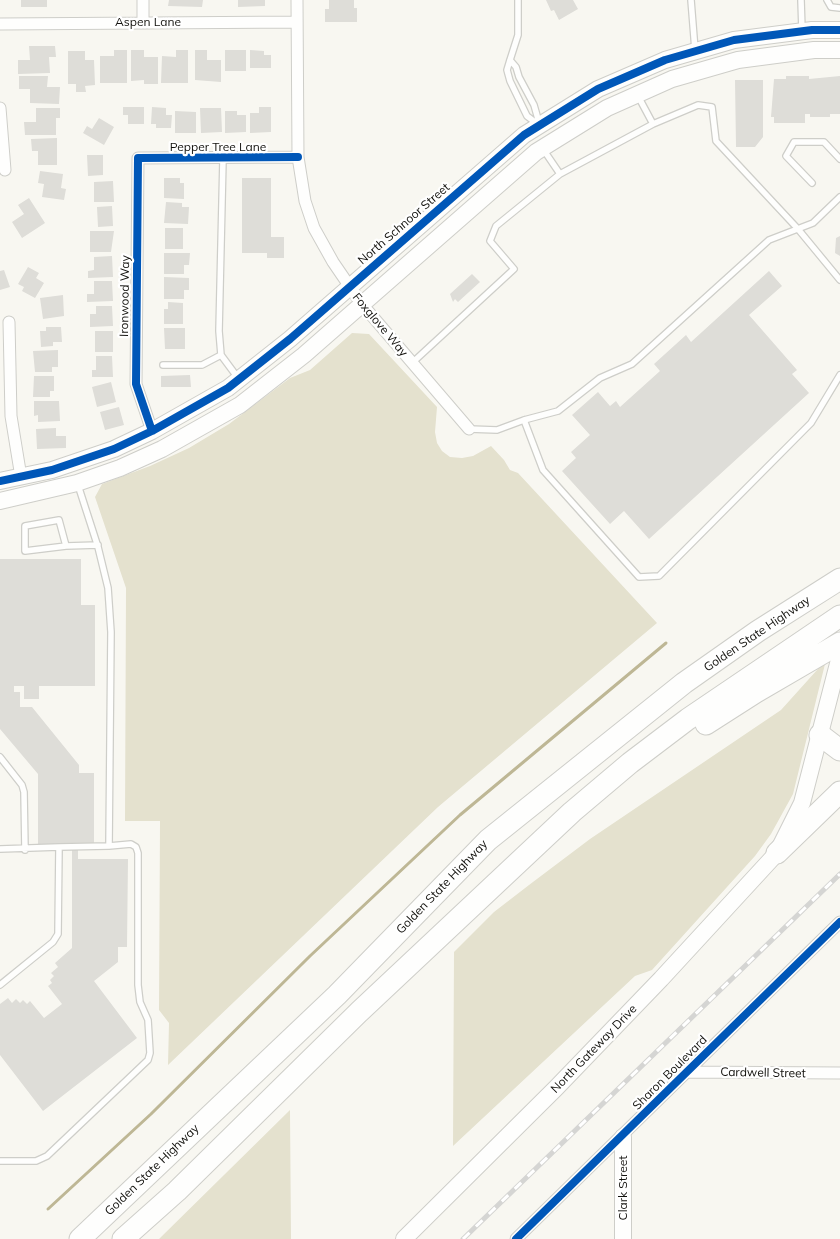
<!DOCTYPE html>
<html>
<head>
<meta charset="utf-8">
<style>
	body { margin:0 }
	canvas { display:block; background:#f8f7f1 }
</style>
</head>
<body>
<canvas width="840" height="1239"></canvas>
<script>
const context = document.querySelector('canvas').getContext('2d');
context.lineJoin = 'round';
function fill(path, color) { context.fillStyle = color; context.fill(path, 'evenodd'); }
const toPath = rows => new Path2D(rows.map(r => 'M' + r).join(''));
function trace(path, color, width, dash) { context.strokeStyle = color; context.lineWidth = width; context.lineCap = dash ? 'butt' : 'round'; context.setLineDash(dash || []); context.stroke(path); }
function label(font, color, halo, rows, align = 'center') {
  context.font = font + ' Mulish,sans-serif'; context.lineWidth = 4.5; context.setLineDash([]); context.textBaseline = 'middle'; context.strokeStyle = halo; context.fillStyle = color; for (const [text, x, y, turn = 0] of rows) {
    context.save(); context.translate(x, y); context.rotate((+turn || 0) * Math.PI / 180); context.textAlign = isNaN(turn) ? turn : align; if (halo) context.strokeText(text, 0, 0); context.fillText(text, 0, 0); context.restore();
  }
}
fill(toPath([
	[352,333,369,334,437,407,435,432,437,443,442,451,450,457,462,458,473,456,491,446,504,460,510,470,518,473,657,623,438,807,168,1065,169,1023,159,1010,160,821,125,821,126,588,95,497,102,484,150,466,189,448,229,424,290,378,310,370],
	[826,660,793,794,771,834,755,856,652,970,635,976,453,1146,454,952,494,912,529,885,590,839,781,710],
	[290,1110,291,1239,159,1239]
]), '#e4e1ce');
trace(toPath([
	[48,1209,151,1114,310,956,460,815,666,643]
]), '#beb795', 3);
fill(toPath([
	[21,0,47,0,47,7,21,7],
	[169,0,203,0,202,7,168,6],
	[238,0,265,0,265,6,238,7],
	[329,0,354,0,354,8,357,8,357,22,325,22,325,9,329,9],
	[546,0,573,0,578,9,559,20,554,10,551,11],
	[29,46,55,46,56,57,49,57,50,73,18,74,18,60,30,60],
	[114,50,127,50,127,83,100,83,100,56,114,56],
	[131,50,144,50,144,57,158,57,158,84,144,84,144,80,131,81],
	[176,50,188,50,188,83,161,83,162,56,176,57],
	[195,50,207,50,207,60,221,60,221,82,195,80],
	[225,50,246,50,246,71,225,71],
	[250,50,264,51,264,55,271,55,271,68,250,68],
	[68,51,85,51,85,60,94,60,95,85,85,86,86,92,76,92,76,84,68,84],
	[19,76,48,76,47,87,60,87,59,104,30,103,30,89,19,89],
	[786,76,809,76,809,79,840,76,840,114,830,114,830,117,810,117,810,114,805,114,805,123,774,123,774,117,771,117,774,79,786,79],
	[735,80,763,80,763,137,755,147,736,147],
	[123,107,144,107,144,124,128,124,128,115,123,115],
	[152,107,166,108,166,115,172,115,171,128,156,128,156,124,151,124],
	[259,107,271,107,271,132,250,133,250,113,259,113],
	[36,108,60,108,60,118,56,118,56,135,25,135,24,122,36,122],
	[200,108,221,108,222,132,201,133],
	[175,111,196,112,196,133,175,133],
	[225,111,237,111,237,115,246,115,246,132,225,133],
	[99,118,114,127,104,145,83,133,87,126,92,129],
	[57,138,57,165,38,165,38,151,32,151,31,139],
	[87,155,103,155,103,175,88,176],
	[40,171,63,174,61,188,66,189,64,200,42,197,44,184,38,183],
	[164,178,180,178,180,183,184,183,184,199,164,198],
	[242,178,271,178,271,237,284,237,284,258,267,258,267,253,242,253],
	[113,181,114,202,94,202,94,182],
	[29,198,45,223,22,238,12,222,24,214,18,205],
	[166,202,182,203,182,207,189,207,188,224,164,223],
	[112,206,113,226,98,227,97,207],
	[165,228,183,228,183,249,165,249],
	[90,231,114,231,111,252,90,252],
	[840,236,840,256,835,253,836,238],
	[164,253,190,253,189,265,184,265,184,274,164,274],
	[112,256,113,277,88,278,88,271,94,270,94,257],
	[28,267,39,273,36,278,44,283,35,298,22,291,24,287,18,284],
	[4,270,10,287,0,290,0,271],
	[769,271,782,286,749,315,797,370,792,374,809,393,649,539,624,511,610,524,562,471,576,458,571,452,590,435,572,415,598,392,610,406,616,401,620,407,660,371,654,364,686,335,691,342],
	[472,274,480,282,458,302,455,299,453,302,450,294],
	[164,277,189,278,189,290,184,290,184,299,164,299],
	[94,281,112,281,113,301,87,302,87,294,94,294],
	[63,295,64,316,43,319,40,298],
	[168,302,183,303,183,324,164,324,164,309,168,309],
	[96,306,112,306,113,326,90,327,90,314,96,314],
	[46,327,61,327,62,342,53,342,53,346,41,347,40,331,46,331],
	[164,328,185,328,185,349,165,349],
	[95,331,113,331,113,352,95,352],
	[58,350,58,367,52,367,52,372,35,372,33,351],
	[96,356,112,356,113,377,92,377,92,370,96,370],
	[190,375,191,387,161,387,161,376],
	[34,376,54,376,54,391,50,391,50,397,33,397],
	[111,382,116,402,97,407,92,387],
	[34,401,59,401,60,421,38,422,38,415,34,416],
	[119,407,124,425,105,430,100,412],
	[56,428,56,436,66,436,66,448,37,449,36,429],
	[0,559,81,559,81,605,95,605,95,686,39,686,39,699,24,699,24,686,14,686,14,692,20,692,20,707,32,707,79,765,79,773,94,773,94,843,78,844,78,859,128,859,127,947,118,947,118,962,94,981,137,1038,43,1111,0,1055,0,1004,8,998,12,1003,16,999,20,1003,23,1000,27,1004,30,1001,44,1018,62,1004,48,986,52,983,50,980,54,976,51,973,58,967,55,963,72,948,72,844,38,844,38,774,0,729]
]), '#deddd8');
const lane = toPath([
	[691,0,695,50],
	[801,0,802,30],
	[827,0,831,7,840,8],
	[510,60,516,67,519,77,534,105,540,126,527,116,510,81,507,70,510,60],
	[510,60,518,35,518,0],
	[638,96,653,124,698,105,712,107,716,141,798,229,840,280],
	[543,149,560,174,653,124],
	[223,159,219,331,221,355,238,378],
	[812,183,786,156,794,142,824,142,840,159],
	[840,197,813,223,769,240,632,364,600,378,558,411,524,420,543,470,639,577,659,576,811,423,840,375],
	[412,363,514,269,490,241,496,226,560,174],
	[163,365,202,365,221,355],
	[469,429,497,430,524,420],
	[66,546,25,551,25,526,59,520,66,546,98,545],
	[0,757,22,785,24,792,25,850],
	[59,847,109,846],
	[0,849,59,847,58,934,53,942,0,985],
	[0,1161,36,1161,47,1156,148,1060,150,1053,148,1020,140,1002,138,985,138,853,136,847,131,844,109,846,111,632,108,588,98,547,78,485]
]);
const street = toPath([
	[143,0,143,22],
	[297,0,298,157,305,201,314,228,333,262,361,303,469,429],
	[0,24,297,22],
	[0,108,5,170],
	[9,322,11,416,21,477],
	[152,431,136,384,138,158,298,157],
	[686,1072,840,1073],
	[516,1239,840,922]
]);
const secondary = toPath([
	[0,481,52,470,114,449,152,431,228,388,290,339,524,135,598,89,665,60,734,40,812,30,840,30],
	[0,501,77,483,120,468,162,449,240,405,304,355,536,152,607,108,672,79,738,60,814,50,840,50],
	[404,1239,556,1088,661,979,777,853,802,803,840,656],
	[623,1239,623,1137]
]);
const highway = toPath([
	[706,724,756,692,840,643],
	[820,735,840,750],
	[777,853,840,792],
	[80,1239,337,995,488,840,684,683,758,631,840,579],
	[123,1239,177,1191,359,1012,572,812,630,763,688,719,840,616]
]);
trace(lane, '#cecec9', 8);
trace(street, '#cecec9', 13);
trace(secondary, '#cecec9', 18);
trace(highway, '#cecec9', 23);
trace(lane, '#fefefd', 5.5);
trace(street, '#fefefd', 11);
trace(secondary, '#fefefd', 16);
trace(highway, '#fefefd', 21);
const rail = toPath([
	[463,1239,840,874]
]);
trace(rail, '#d5d5d3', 5);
trace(rail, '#fff', 3, [9]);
trace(toPath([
	[152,431,136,384,138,158,298,157],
	[0,481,52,470,114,449,152,431,228,388,290,339,524,135,598,89,665,60,734,40,812,30,840,30],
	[516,1239,840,922]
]), '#0057b8', 8);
label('12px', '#12110d', '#fff', [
	["Aspen Lane",148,22],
	["Pepper Tree Lane",218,147],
	["North Schnoor Street",404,224,-41],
	["Ironwood Way",125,296,-89],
	["Foxglove Way",380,325,50],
	["Golden State Highway",757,634,-34],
	["Golden State Highway",442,887,-46],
	["North Gateway Drive",594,1049,-46],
	["Sharon Boulevard",670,1073,-45],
	["Cardwell Street",763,1073,1],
	["Golden State Highway",152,1170,-44],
	["Clark Street",623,1188,-90]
]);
</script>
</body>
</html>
